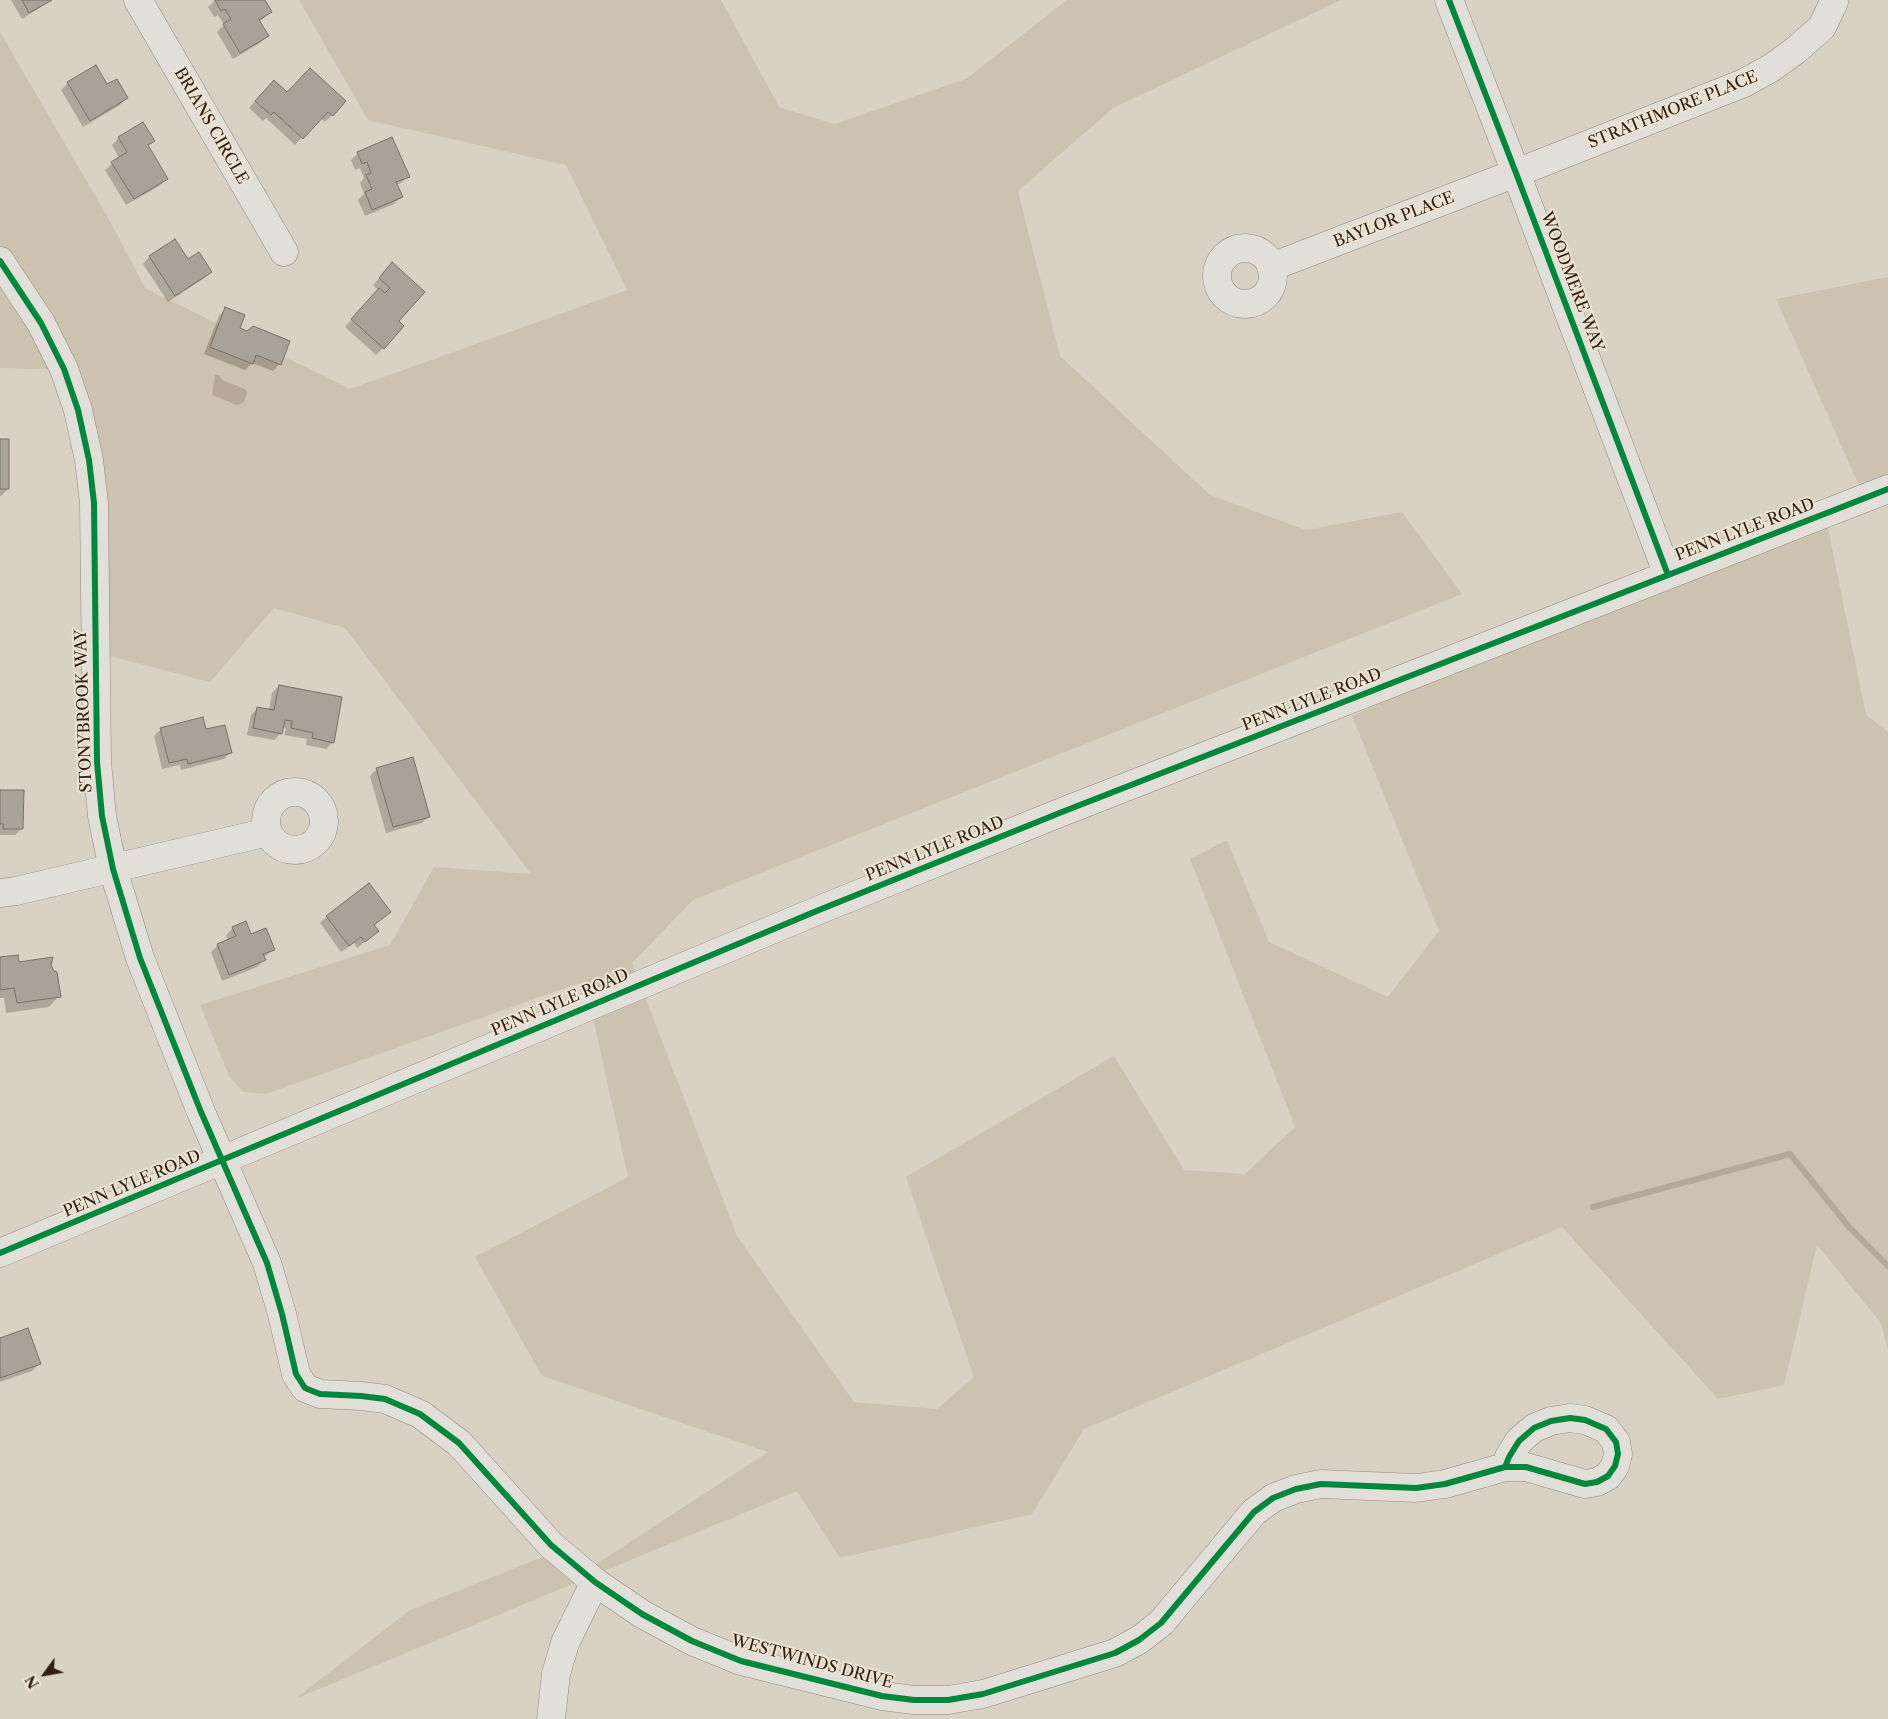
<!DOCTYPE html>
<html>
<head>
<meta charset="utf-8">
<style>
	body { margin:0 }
	#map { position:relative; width:1888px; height:1719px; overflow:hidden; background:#d9d1c4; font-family:"Libre Caslon Text",serif }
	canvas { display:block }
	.north { position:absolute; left:20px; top:1649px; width:50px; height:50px; -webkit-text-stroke:4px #ece3d3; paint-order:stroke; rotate:238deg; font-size:14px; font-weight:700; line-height:20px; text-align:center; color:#321e14 }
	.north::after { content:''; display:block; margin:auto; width:18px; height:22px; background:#321e14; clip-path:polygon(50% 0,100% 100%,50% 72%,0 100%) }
</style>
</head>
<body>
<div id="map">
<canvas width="1888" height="1719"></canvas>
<div class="north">N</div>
</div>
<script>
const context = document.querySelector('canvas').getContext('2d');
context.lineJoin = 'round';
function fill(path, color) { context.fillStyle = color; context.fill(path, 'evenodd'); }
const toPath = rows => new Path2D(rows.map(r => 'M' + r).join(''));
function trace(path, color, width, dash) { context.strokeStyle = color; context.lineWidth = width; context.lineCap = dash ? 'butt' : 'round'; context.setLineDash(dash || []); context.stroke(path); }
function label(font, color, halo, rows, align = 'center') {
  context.font = font + ' "Libre Caslon Text",serif'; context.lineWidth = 4; context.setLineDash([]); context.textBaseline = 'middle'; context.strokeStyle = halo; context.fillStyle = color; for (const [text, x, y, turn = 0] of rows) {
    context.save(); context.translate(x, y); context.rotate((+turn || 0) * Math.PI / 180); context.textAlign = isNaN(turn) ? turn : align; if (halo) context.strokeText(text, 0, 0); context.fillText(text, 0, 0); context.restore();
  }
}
fill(toPath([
	[299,0,721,0,779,107,834,124,966,79,1067,0,1341,0,1113,108,1018,191,1060,356,1210,495,1306,530,1402,512,1462,594,693,900,632,963,737,1236,854,1402,937,1409,974,1377,906,1177,1114,1056,1184,1170,1245,1174,1295,1127,1190,859,1227,840,1269,942,1388,997,1439,931,1352,716,1823,504,1866,715,1888,732,1888,1350,1881,1323,1817,1245,1784,1385,1718,1399,1562,1227,1084,1429,1032,1514,840,1558,797,1491,295,1699,410,1610,560,1550,584,1572,768,1452,542,1376,475,1257,628,1177,585,981,266,1094,243,1092,229,1076,200,1005,390,945,434,867,531,874,345,628,274,608,210,682,94,652,69,370,0,368,0,32,111,223,145,288,350,389,627,290,566,165,368,120],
	[1888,277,1888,480,1861,490,1776,299]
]), '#cdc2b0');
fill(toPath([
	[215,375,219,375,222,380,245,389,247,393,244,402,237,405,212,395]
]), '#b5a896');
fill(toPath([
	[11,0,52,0,22,19],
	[215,0,264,0,271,12,259,22,267,36,260,43,233,59,217,32,224,25,218,15,214,17,208,7],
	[303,76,332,115,325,122,321,118,295,145,266,118,263,121,249,108,267,88,287,94],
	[68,83,107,86,126,98,120,105,83,127,61,90],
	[143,124,153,141,147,147,166,179,159,186,126,205,105,170,119,158,112,145,119,138],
	[358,153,408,176,401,183,396,185,401,197,394,204,365,216,358,200,364,194,360,183,364,178,360,168,355,170,351,160],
	[174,241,188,261,210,272,203,279,168,302,143,264,149,257],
	[392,264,398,321,383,348,376,355,345,327,378,290,373,285],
	[226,309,238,328,279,364,273,371,252,363,245,370,204,354,219,316],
	[0,440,8,489,1,496,0,496],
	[279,686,333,742,326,749,306,745,307,739,284,735,286,728,282,727,281,733,274,740,247,735,251,715,258,708,269,710,272,693],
	[161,729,206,731,230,753,224,759,181,770,180,765,162,769,154,736],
	[377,769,429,816,422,823,386,833,370,776],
	[0,791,22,828,15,835,0,835],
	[390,912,373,926,377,931,370,938,357,948,354,943,341,952,320,923,327,917],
	[233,928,251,936,273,950,263,958,264,960,257,967,222,981,211,952,218,945,228,941,226,935],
	[0,958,18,964,49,966,59,996,49,1007,6,1013,4,998,0,998],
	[0,1339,39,1364,32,1371,0,1382]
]), '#0003');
trace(toPath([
	[1593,1207,1790,1154,1850,1228,1888,1266]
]), '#b5a896', 6);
const building = toPath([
	[22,0,52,0,29,13,22,0],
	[215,0,265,0,272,12,259,20,269,36,240,53,223,24,231,19,225,9,221,11,215,0],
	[96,65,107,84,117,79,128,98,90,121,67,82,96,65],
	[310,68,346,101,333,116,328,112,303,139,274,112,271,115,255,101,274,80,287,92,310,68],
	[143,122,155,141,148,145,168,179,134,199,111,162,127,152,118,137,143,122],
	[392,137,410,177,396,182,403,197,372,210,365,192,372,189,366,175,371,173,367,162,362,164,357,152,392,137],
	[175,239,188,259,199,252,212,272,175,296,149,256,175,239],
	[392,262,425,292,399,321,404,326,384,349,351,319,379,288,385,293,390,288,379,278,392,262],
	[225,307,245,315,240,328,247,331,253,326,290,341,281,365,256,355,253,364,210,347,225,307],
	[0,439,9,439,9,489,0,489,0,439],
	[279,685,342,697,334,743,312,738,313,733,291,728,292,721,285,720,282,734,253,728,257,707,274,710,279,685],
	[203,717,206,729,225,725,232,753,188,764,187,759,169,763,160,728,203,717],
	[413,757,430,817,393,827,376,768,413,757],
	[0,790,24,790,23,829,3,829,3,824,0,824,0,790],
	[369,883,391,912,374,925,379,931,365,942,361,937,349,946,326,916,369,883],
	[246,921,251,934,266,928,275,950,263,954,266,960,229,975,217,944,236,936,232,927,246,921],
	[18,955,19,962,53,957,51,965,54,971,57,972,61,997,17,1003,14,988,0,990,0,957,18,955],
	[28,1328,41,1364,0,1378,0,1338,28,1328]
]);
fill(building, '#a9a299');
trace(building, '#787069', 1);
const minor = toPath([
	[138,0,284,252],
	[1449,0,1516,173,1668,575],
	'1217 276a28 28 0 1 1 56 0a28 28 0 1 1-56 0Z',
	[0,261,41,323,64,369,78,410,89,460,94,503,97,762,102,816,113,869,140,958,201,1112,267,1263,282,1314,296,1374,305,1388,320,1394,361,1396,385,1399,420,1414,459,1443,551,1545,595,1582,642,1614,692,1641,741,1661,882,1696,914,1700,948,1700,983,1694,1115,1653,1139,1640,1161,1623,1254,1512,1273,1498,1296,1489,1321,1484,1416,1488,1445,1484,1505,1467,1526,1467,1585,1484,1597,1482,1608,1476,1615,1466,1618,1454,1616,1442,1606,1429,1585,1420,1570,1418,1551,1421,1534,1428,1519,1441,1509,1457,1505,1467],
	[1271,267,1516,173,1744,83,1771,68,1796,50,1822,27,1834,2],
	'266 821a29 29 0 1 1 58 0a29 29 0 1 1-58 0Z',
	[0,893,16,891,268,832],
	[0,1253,819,910,1062,812,1888,489],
	[551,1719,556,1674,565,1643,595,1582]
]);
trace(minor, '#908880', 29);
trace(minor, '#e2dfd8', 28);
trace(toPath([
	[1449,0,1516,173,1668,575],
	[0,261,41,323,64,369,78,410,89,460,94,503,97,762,102,816,113,869,140,958,201,1112,267,1263,282,1314,296,1374,305,1388,320,1394,361,1396,385,1399,420,1414,459,1443,551,1545,595,1582,642,1614,692,1641,741,1661,882,1696,914,1700,948,1700,983,1694,1115,1653,1139,1640,1161,1623,1254,1512,1273,1498,1296,1489,1321,1484,1416,1488,1445,1484,1505,1467,1526,1467,1585,1484,1597,1482,1608,1476,1615,1466,1618,1454,1616,1442,1606,1429,1585,1420,1570,1418,1551,1421,1534,1428,1519,1441,1509,1457,1505,1467],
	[0,1253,819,910,1062,812,1888,489]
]), '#00873e', 6);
label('16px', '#321e14', '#ece3d3', [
	["STRATHMORE PLACE",1673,110,-22],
	["BRIANS CIRCLE",211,126,60],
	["BAYLOR PLACE",1394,220,-21],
	["WOODMERE WAY",1572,282,69],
	["PENN LYLE ROAD",1745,530,-21],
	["PENN LYLE ROAD",1312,700,-21],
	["STONYBROOK WAY",84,711,-92],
	["PENN LYLE ROAD",935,849,-22],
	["PENN LYLE ROAD",560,1003,-23],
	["PENN LYLE ROAD",132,1184,-23],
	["WESTWINDS DRIVE",812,1662,15]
]);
</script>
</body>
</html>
